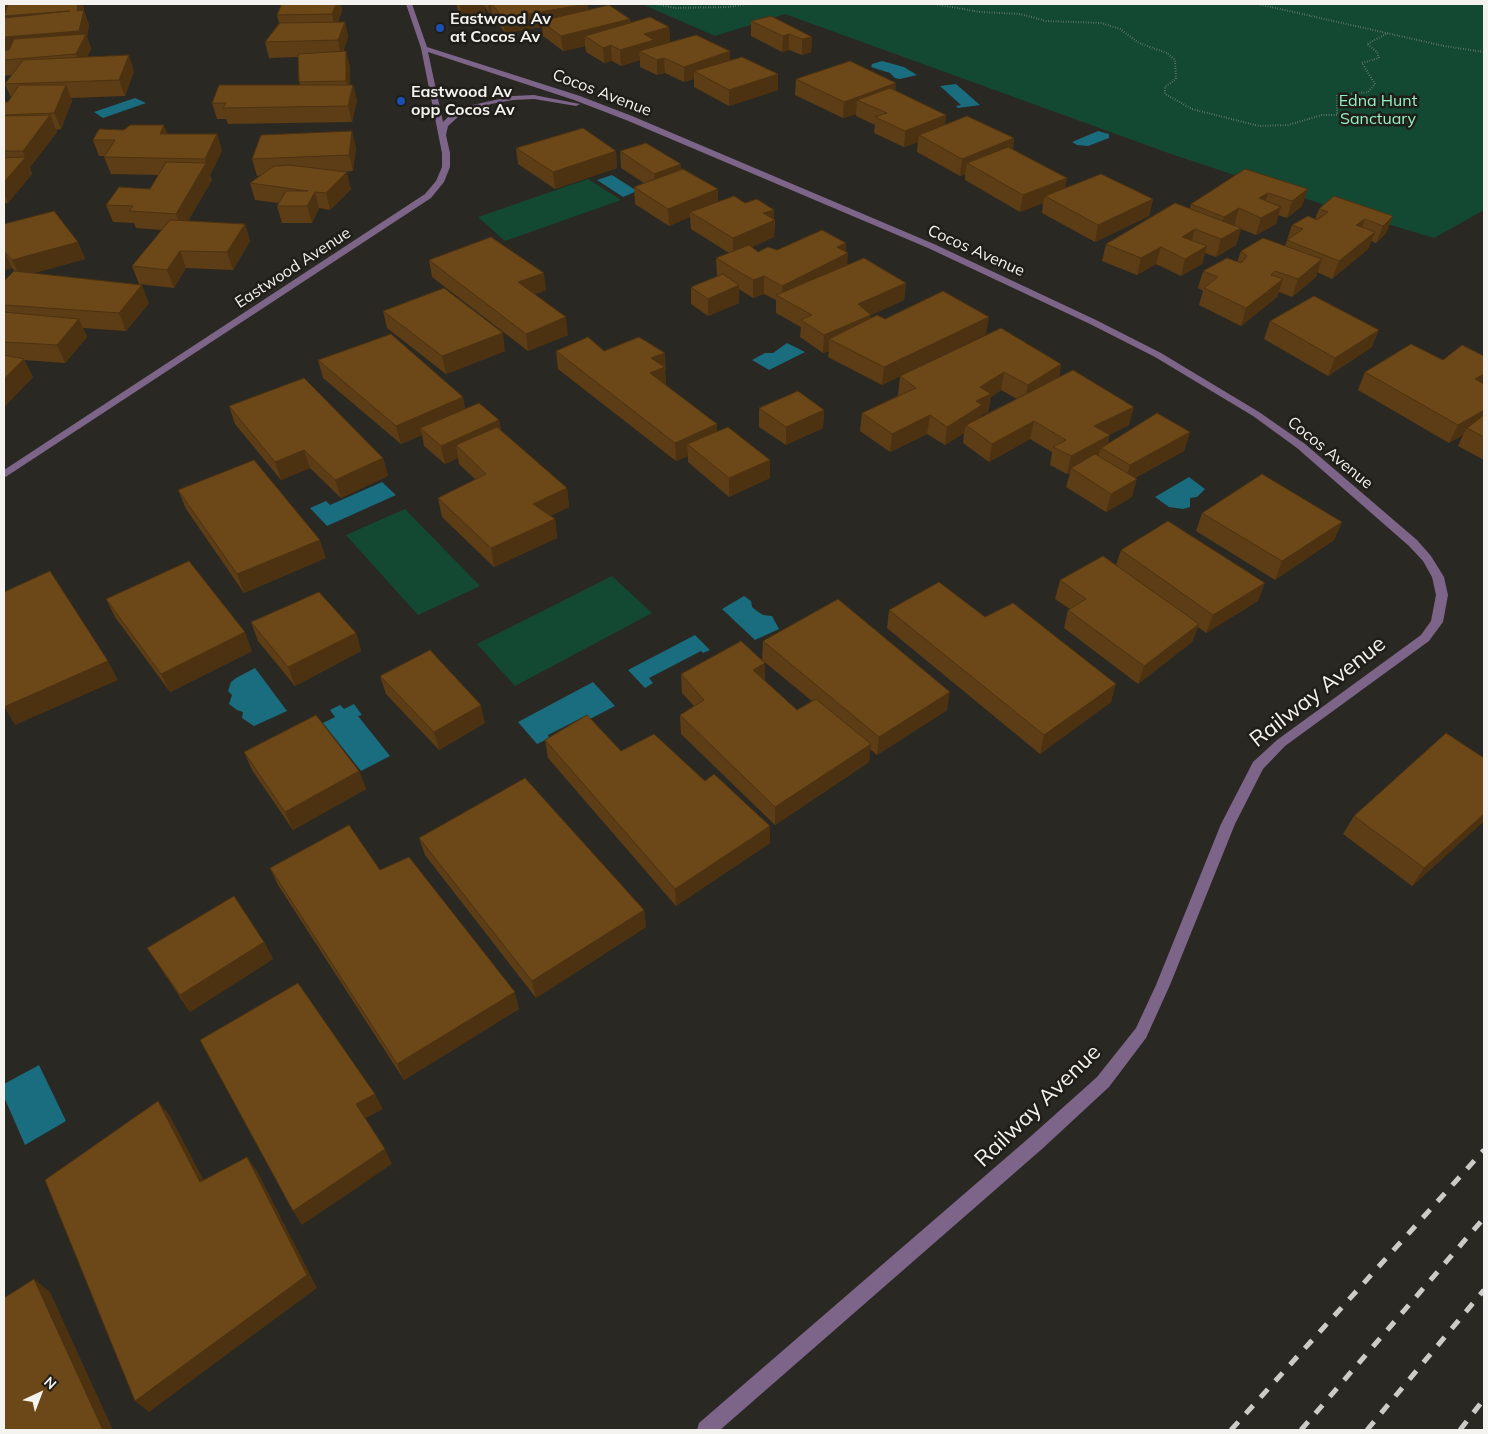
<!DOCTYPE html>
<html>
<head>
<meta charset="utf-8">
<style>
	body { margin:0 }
	#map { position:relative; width:1488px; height:1434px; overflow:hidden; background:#2a2822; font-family:Mulish,sans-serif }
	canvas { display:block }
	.frame { position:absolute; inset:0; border:5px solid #f4f3ef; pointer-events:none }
	.north { position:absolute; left:15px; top:1369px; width:50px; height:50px; -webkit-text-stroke:4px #201e19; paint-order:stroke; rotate:43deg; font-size:14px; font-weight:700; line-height:20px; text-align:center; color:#f4f3ef }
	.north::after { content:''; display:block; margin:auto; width:18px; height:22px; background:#f4f3ef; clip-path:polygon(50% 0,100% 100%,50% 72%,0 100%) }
</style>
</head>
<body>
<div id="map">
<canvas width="1488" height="1434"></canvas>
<div class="frame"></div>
<div class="north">N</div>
</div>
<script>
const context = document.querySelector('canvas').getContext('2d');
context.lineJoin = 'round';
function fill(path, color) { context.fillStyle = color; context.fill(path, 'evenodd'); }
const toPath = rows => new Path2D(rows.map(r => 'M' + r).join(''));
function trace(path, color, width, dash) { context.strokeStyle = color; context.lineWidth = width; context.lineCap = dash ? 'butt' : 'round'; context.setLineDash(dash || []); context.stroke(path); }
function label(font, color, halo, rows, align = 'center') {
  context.font = font + ' Mulish,sans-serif'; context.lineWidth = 5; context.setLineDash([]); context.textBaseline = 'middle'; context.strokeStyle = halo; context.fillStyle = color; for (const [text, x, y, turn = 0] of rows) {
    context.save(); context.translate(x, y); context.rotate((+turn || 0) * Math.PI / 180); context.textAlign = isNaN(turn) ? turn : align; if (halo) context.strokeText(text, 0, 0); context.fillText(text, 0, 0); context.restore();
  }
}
fill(toPath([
	[642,4,1484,4,1484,210,1434,238,1328,206,1171,154,785,14,715,36],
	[588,179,621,200,505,241,478,217],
	[405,509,480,586,418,615,346,535],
	[612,576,652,613,515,686,477,644]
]), '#134933');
fill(toPath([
	[882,61,904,67,917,75,900,79,895,78,890,73,871,67,872,64],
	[956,84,980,105,958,108,956,106,961,105,940,86],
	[135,98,146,103,103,118,94,112],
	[1098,131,1109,134,1109,138,1088,146,1077,145,1072,142],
	[612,175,637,191,623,197,597,180],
	[787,343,805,352,769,370,752,360,765,353,773,353],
	[1189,477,1205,489,1197,497,1190,498,1190,507,1183,509,1169,507,1155,497],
	[382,482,396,495,327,526,310,508,326,501,330,505],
	[744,596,751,601,752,607,757,611,763,615,772,616,779,629,755,640,722,609],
	[695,635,710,650,703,653,701,651,649,678,653,683,645,688,628,670],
	[255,668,287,711,254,726,242,718,243,712,237,710,229,704,232,695,228,691,231,682,236,678],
	[593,682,615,706,588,720,585,716,548,735,549,738,537,744,518,722],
	[354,704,362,715,358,716,390,756,361,771,323,723,335,717,330,710,340,705,344,709],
	[39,1065,66,1121,25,1145,4,1097,4,1084]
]), '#1a6c7f');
trace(toPath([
	[656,4,675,8,728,7,747,4],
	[935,4,980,12,1020,14,1046,21,1101,23,1120,29,1139,43,1167,53,1175,60,1176,79,1165,87,1165,94,1192,109,1259,126,1288,125,1322,115,1337,115,1337,95,1368,92,1375,84,1362,63,1379,58,1377,52,1367,44,1388,33],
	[1258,4,1444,46,1484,52]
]), '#95948f', 2, [0.5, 2]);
fill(toPath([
	[406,4,412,4,427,47,580,96,632,116,934,244,1096,320,1161,353,1259,412,1305,444,1417,540,1431,556,1444,577,1448,595,1443,622,1429,641,1285,746,1263,769,1235,824,1170,985,1146,1038,1109,1087,1042,1149,720,1430,697,1430,699,1423,1030,1137,1097,1077,1136,1028,1156,985,1221,824,1253,762,1277,740,1421,635,1431,621,1436,595,1432,577,1423,561,1409,546,1297,448,1253,416,1155,357,1090,324,928,248,626,120,574,100,428,52,443,122,452,113,468,106,513,96,534,95,580,104,576,106,534,99,513,100,491,104,458,117,448,126,446,135,450,153,450,167,444,182,431,198,4,478,4,470,425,194,436,181,442,167,442,153,421,48,406,4]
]), '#7d6489');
trace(toPath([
	[1231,1430,1484,1150],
	[1301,1430,1484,1218],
	[1367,1430,1484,1290],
	[1460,1430,1484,1399]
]), '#cccbc7', 5, [11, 11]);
fill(toPath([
	[4,4,84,8,84,11,89,25,87,37,91,49,87,57,134,71,125,96,71,98,72,101,61,129,56,130,57,132,30,167,32,174,8,203,4,203,4,102,8,102,11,98,5,84,12,75,4,76,4,20,5,13,4,13],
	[246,4,341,4,342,11,338,22,345,22,348,37,343,52,350,67,350,85,353,85,357,101,352,122,228,124,226,119,217,119,212,103,300,85,298,57,269,58,265,42,279,23,277,15,281,4,247,5],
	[457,4,588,4,588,10,630,19,631,23,669,27,670,42,655,46,655,47,730,51,730,60,778,74,778,90,729,106,694,87,694,79,684,82,665,73,657,75,640,67,640,60,621,66,612,61,604,63,586,52,585,46,563,51,543,36,542,27,505,33,492,16,492,13,489,13,484,6,485,14,462,18,457,8],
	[751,21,812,37,811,52,802,55,789,50,782,52,751,36],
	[796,79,896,91,946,115,945,125,1014,138,1013,149,1065,188,1153,199,1149,216,1095,242,1042,213,1043,203,1020,212,965,180,965,174,960,176,917,152,918,142,904,147,874,133,875,125,856,116,856,114,843,118,795,95],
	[167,134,217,134,222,151,210,175,212,180,188,221,245,224,250,241,233,270,186,268,174,288,139,284,132,266,162,230,136,228,134,223,113,222,106,205,150,189,159,175,111,174,104,157,105,156,99,156,93,140],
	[356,147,353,171,343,172,351,189,330,210,319,208,312,223,282,223,277,206,279,203,255,200,250,183,261,175,257,176,252,159],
	[516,148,616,151,617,168,555,189,518,164],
	[620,151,682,170,718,189,718,201,775,220,774,237,752,247,758,252,846,243,846,252,847,265,906,283,904,300,871,315,871,319,885,319,986,334,900,376,1061,364,1059,378,1129,425,1109,435,1108,444,1190,432,1184,451,1135,478,1132,497,1106,512,1066,487,1070,473,1067,474,1050,465,1052,452,1030,439,989,462,963,443,964,433,945,445,927,434,890,452,860,431,862,413,899,395,898,395,900,376,882,385,828,357,829,351,823,353,800,337,801,327,776,313,776,300,764,294,753,298,739,289,739,303,708,316,691,304,691,287,717,276,716,258,729,253,691,229,690,217,669,226,635,204,634,187,644,183,621,168],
	[1001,390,1017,399,980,417,981,415,988,412,991,397],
	[1245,169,1302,206,1287,218,1278,215,1276,224,1256,235,1241,229,1236,245,1216,257,1205,253,1202,264,1181,276,1156,264,1137,275,1102,261,1106,244,1190,208,1191,204],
	[1319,209,1393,216,1386,233,1376,243,1371,241,1368,249,1332,279,1317,272,1316,277,1292,297,1279,292,1277,297,1241,326,1199,305,1203,291,1198,288,1203,271,1237,262,1241,251,1285,246,1292,225,1315,219],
	[4,224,78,242,85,259,34,273,149,303,126,331,83,328,87,337,65,363,24,360,33,377,4,407,4,281,15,271,12,268,4,270],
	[429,260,546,290,535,294,568,335,528,351,432,277],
	[383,311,505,351,446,374,387,328],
	[1270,321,1372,347,1328,376,1264,339],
	[556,351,604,351,666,371,665,371,666,385,717,431,770,460,770,478,729,497,688,462,688,456,676,461,558,369],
	[1484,356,1484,460,1458,446,1463,435,1449,443,1358,390,1365,372,1443,360],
	[318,360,463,397,465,409,499,420,501,431,567,488,569,507,550,516,555,519,557,538,494,567,442,517,438,498,476,480,459,464,458,458,445,464,424,446,422,435,401,444,323,378],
	[229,406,383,458,388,476,341,498,310,468,281,480,235,424],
	[759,408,824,410,823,428,786,445,759,427],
	[178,490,326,558,244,593,186,509],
	[1202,513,1342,522,1334,540,1275,580,1196,531],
	[1121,550,1258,601,1206,633,1198,627,1192,642,1138,684,1064,628,1068,610,1070,609,1055,599,1060,580,1116,565],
	[106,599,252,651,170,692,115,617],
	[889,610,985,617,1111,702,1040,754,887,628],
	[251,622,356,633,361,651,295,686,258,641],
	[763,641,947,710,877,755,870,749,869,762,775,825,681,734,680,715,694,706,682,693,681,674,765,681,797,710,812,701,762,660],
	[380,676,485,723,439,750,386,694],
	[545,740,621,751,770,843,676,906,548,758],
	[244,752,359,771,366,789,293,830,252,770],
	[1484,758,1484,821,1412,886,1343,834,1354,816],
	[419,838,644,910,646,927,536,998,425,855],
	[270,868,380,870,519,1009,404,1080,278,885],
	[264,942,273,959,190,1012,147,948]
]), '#5d3d15');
fill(toPath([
	[4,4,83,4,84,8,84,11,89,25,87,37,91,49,81,70,76,54,4,51,4,37,77,11,78,6,4,13],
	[336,4,341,4,342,11,335,30,332,14],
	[460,4,484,4,485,14,462,18],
	[488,4,491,4,492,13,489,13],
	[588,4,589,19,541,21,542,27,505,33,503,18],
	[70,11,10,31,4,16],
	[630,19,631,34,585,36,585,46,563,51,561,36],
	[345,22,348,37,341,56,338,40],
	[669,27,670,42,655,46,655,55,639,51,640,60,621,66,620,50,644,34],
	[789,34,789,50,782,52,783,36],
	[812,37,811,52,802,55,802,39],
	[611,45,612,61,604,63,603,48],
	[346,51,350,67,350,96,346,81],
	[730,51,730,67,694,71,694,79,684,82,684,67],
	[129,55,134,71,125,96,119,80],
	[664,58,665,73,657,75,657,60],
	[778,74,778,90,729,106,729,90],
	[896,83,895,99,857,100,856,114,843,118,844,102],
	[66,85,72,101,61,129,54,113],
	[353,85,357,101,352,122,348,106],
	[50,115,57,132,30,167,32,174,8,203,4,194,4,182,25,158,23,151],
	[946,115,944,131,919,135,918,142,904,147,905,131],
	[164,125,170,141,160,134],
	[352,131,356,147,353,171,349,155],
	[217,134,222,151,210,175,212,180,182,231,176,214,206,164,205,159],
	[1014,138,1012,155,967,163,965,174,960,176,962,159],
	[616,151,617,168,555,189,553,172],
	[681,164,682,181,655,191,654,174],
	[347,172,351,189,330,210,326,193],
	[1067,178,1064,195,1045,196,1043,203,1020,212,1023,195],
	[718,189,718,206,690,212,690,217,669,226,668,209],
	[1308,189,1302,206,1287,218,1292,201],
	[315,192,319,208,312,223,307,206],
	[1268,193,1263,210,1259,198],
	[1153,199,1149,216,1095,242,1098,225],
	[1281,207,1276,224,1256,235,1261,218],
	[1239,208,1234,226,1220,234,1224,217],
	[774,210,774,237,733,256,733,238,763,213],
	[1393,216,1386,233,1376,243,1383,226],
	[1365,219,1359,236,1356,225],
	[245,224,250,241,233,270,227,252],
	[1241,228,1236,245,1216,257,1221,239],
	[1195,229,1190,247,1182,237],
	[1375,232,1368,249,1332,279,1339,261],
	[78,242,85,259,20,277,12,260],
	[846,243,846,255,848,253,847,271,782,298,782,286,837,247],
	[1207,246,1202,264,1181,276,1185,259],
	[1161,247,1156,264,1137,275,1141,258],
	[4,251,12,268,4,270],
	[180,251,186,268,174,288,167,270],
	[1322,259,1316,277,1292,297,1298,279],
	[544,273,546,290,521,300,518,282],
	[764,276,764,294,753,298,753,280],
	[1283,279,1277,297,1241,326,1246,308],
	[906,283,904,300,871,315,870,333,829,339,829,351,823,353,824,335,858,304],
	[142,285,149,303,126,331,119,313],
	[739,285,739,303,708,316,708,299],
	[566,317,568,335,528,351,526,334],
	[989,317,986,334,882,385,884,367],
	[79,319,87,337,65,363,57,345],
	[1379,330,1372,347,1328,376,1335,358],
	[503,333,505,351,446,374,442,356],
	[665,353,666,371,665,371,666,386,650,373,651,358],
	[24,359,33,377,4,407,4,379],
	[1061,364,1058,382,1024,403,1028,385],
	[1004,372,1001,390,991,397,988,412,981,415,979,423,966,425,964,433,945,445,947,427,980,387],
	[1484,374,1484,387,1475,379],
	[463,397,466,415,420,428,422,435,401,444,396,426],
	[1134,407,1129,425,1090,445,1094,426],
	[824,410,823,428,786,445,786,427],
	[1484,410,1484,423,1467,428,1463,435,1449,443,1458,425],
	[930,415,927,434,890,452,892,434],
	[499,420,502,438,456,445,458,458,445,464,441,446],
	[1034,421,1030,439,989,462,992,444],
	[717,424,717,442,687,444,688,456,676,461,675,443],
	[1190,432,1184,451,1125,483,1130,465],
	[1110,435,1106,451,1101,448,1098,457,1071,468,1070,473,1067,474,1071,456],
	[304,450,310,468,281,480,275,462],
	[383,458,388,476,341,498,335,480],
	[770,460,770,478,729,497,729,478],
	[1137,479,1132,497,1106,512,1111,494],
	[567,488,569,507,536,522,533,504],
	[555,519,557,538,494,567,491,548],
	[1342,522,1334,540,1275,580,1282,561],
	[320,540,326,558,244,593,237,574],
	[1265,583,1258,601,1206,633,1213,615],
	[1199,624,1192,642,1138,684,1144,666],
	[245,632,252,651,170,692,161,674],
	[356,633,361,651,295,686,288,667],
	[108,661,118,680,15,725,4,707],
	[765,663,765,682,753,670],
	[1116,684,1111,702,1040,754,1044,735],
	[950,692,947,710,877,755,879,737],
	[481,705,485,723,439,750,434,732],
	[871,744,869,762,775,825,775,807],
	[359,771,366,789,293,830,285,812],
	[1484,814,1484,821,1412,886,1424,868],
	[770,826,770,843,676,906,675,889],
	[644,910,646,927,536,998,532,981],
	[264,942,273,959,190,1012,180,995],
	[515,992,519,1009,404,1080,397,1064],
	[375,1094,383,1109,364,1119,356,1104],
	[158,1101,170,1116,212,1196,200,1182],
	[385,1149,392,1164,302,1225,293,1211],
	[247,1157,257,1171,317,1288,149,1412,135,1401],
	[34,1279,50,1292,113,1430,103,1430]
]), '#4c3211');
const building = toPath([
	[8,4,78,4,77,11,84,10,79,31,4,37,4,18,70,11,4,16,8,4],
	[282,4,336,4,332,14,277,15,282,4],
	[492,4,588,4,503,18,492,4],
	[609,5,630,19,561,36,541,21,609,5],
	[771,16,812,37,802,39,789,34,783,36,751,21,771,16],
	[650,17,669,27,644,34,654,40,620,50,611,45,603,48,585,36,650,17],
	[345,22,338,40,265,42,280,23,345,22],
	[86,34,76,54,4,60,4,50,9,50,14,39,86,34],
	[696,35,730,51,684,67,664,58,657,60,639,51,696,35],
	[346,51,346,81,299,82,298,54,346,51],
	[129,55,119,80,5,84,23,60,129,55],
	[742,57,778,74,729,90,694,71,742,57],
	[850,61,896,83,844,102,796,79,850,61],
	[19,85,66,85,54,113,4,115,4,102,8,102,19,85],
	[219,85,353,85,348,106,223,108,226,103,212,103,219,85],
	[890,88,946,115,905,131,875,117,887,113,857,100,890,88],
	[50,115,23,151,4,151,4,116,50,115],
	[967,116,1014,138,962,159,919,135,967,116],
	[130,125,164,125,160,134,217,134,205,159,104,157,115,140,93,140,99,129,124,130,130,125],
	[583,128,616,151,553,172,516,148,583,128],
	[352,131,349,155,252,159,261,135,352,131],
	[646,143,681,164,654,174,620,151,646,143],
	[1008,147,1067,178,1023,195,967,163,1008,147],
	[26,157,4,182,4,158,26,157],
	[166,162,206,163,176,214,129,211,133,206,106,205,119,187,150,189,166,162],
	[289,165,347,172,326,193,315,192,307,206,277,206,286,191,308,191,250,183,274,166,289,165],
	[683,169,718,189,668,209,634,187,683,169],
	[1245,169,1308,189,1292,201,1268,193,1259,198,1281,207,1261,218,1239,208,1224,217,1191,204,1245,169],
	[1101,174,1153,199,1098,225,1045,196,1101,174],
	[734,196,745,203,757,199,774,210,763,213,775,220,733,238,690,212,734,196],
	[1334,196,1393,216,1383,226,1365,219,1356,225,1375,232,1339,261,1287,240,1303,229,1292,225,1308,216,1317,220,1328,212,1319,209,1334,196],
	[1175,203,1241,228,1221,239,1195,229,1182,237,1207,246,1185,259,1161,247,1141,258,1106,244,1175,203],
	[54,211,78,242,12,260,4,251,4,224,54,211],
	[170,220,245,224,227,252,180,251,167,270,132,266,170,220],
	[822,230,846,243,837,247,848,253,782,286,764,276,753,280,716,258,749,245,758,252,768,247,777,250,822,230],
	[491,237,544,273,518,282,566,317,526,334,429,260,491,237],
	[1263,238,1322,259,1298,279,1275,271,1271,275,1283,279,1246,308,1204,288,1218,277,1203,271,1227,258,1241,263,1247,256,1241,251,1263,238],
	[864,258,906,283,858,304,871,315,824,335,801,320,812,315,776,295,864,258],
	[14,271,142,285,119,313,4,305,4,281,14,271],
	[723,274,739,285,708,299,691,287,723,274],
	[444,288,503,333,442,356,383,311,444,288],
	[943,291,989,317,884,367,829,339,877,315,885,319,943,291],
	[1314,296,1379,330,1335,358,1270,321,1314,296],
	[4,312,79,319,57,345,4,342,4,312],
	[1001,328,1061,364,1028,385,1004,372,980,387,991,394,976,401,982,405,947,427,930,415,892,434,862,413,916,388,900,376,1001,328],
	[391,334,463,397,396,426,318,360,391,334],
	[588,337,604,351,639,337,665,353,651,358,665,367,650,373,717,424,675,443,556,351,588,337],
	[1411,344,1443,360,1462,345,1484,356,1484,374,1475,379,1484,384,1484,410,1458,425,1365,372,1411,344],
	[4,355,24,359,4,379,4,355],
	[1073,370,1134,407,1094,426,1110,435,1071,456,1053,447,1066,440,1034,421,992,444,966,425,1073,370],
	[304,378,383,458,335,480,304,450,275,462,229,406,304,378],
	[798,391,824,410,786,427,759,408,798,391],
	[479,403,499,420,441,446,420,428,479,403],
	[1157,413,1190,432,1130,465,1101,448,1157,413],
	[1484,415,1484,437,1467,428,1484,415],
	[497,427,567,488,533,504,555,519,491,548,438,498,486,474,456,445,497,427],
	[728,427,770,460,729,478,687,444,728,427],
	[1095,454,1137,479,1111,494,1071,468,1095,454],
	[254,460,320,540,237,574,178,490,254,460],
	[1262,474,1342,522,1282,561,1202,513,1262,474],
	[1168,521,1265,583,1213,615,1121,550,1168,521],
	[1103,556,1199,624,1144,666,1068,610,1086,599,1060,580,1103,556],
	[189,561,245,632,161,674,106,599,189,561],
	[50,571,108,661,4,707,4,592,50,571],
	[939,582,985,617,1013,603,1116,684,1044,735,889,610,939,582],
	[319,592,356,633,288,667,251,622,319,592],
	[838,599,950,692,879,737,763,641,838,599],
	[741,641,765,663,753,670,797,710,816,699,871,744,775,807,680,715,704,700,681,674,741,641],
	[430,650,481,705,434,732,380,676,430,650],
	[316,715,359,771,285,812,244,752,316,715],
	[587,715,621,751,654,734,705,781,714,774,770,826,675,889,545,740,587,715],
	[1446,733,1484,758,1484,814,1424,868,1354,816,1446,733],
	[525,778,644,910,532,981,419,838,525,778],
	[349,825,380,870,409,857,515,992,397,1064,270,868,349,825],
	[234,896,264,942,180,995,147,948,234,896],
	[298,983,375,1094,356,1104,385,1149,293,1211,200,1040,298,983],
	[158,1101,200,1182,247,1157,307,1275,135,1401,45,1180,158,1101],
	[34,1279,103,1430,4,1430,4,1298,34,1279]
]);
fill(building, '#6c4718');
trace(building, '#4c3211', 1);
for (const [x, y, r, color] of [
	[440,28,5,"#1a4fb4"],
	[401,101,5,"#1a4fb4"]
]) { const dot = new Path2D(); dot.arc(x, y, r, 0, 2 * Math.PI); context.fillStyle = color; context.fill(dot); trace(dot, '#201e19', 2); }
label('bold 16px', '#f4f3ef', '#201e19', [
	["Eastwood Av",450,19],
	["at Cocos Av",450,37],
	["Eastwood Av",411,92],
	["opp Cocos Av",411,110]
], 'left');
label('16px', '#f4f3ef', '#201e19', [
	["Cocos Avenue",602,93,21],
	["Cocos Avenue",976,251,24],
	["Eastwood Avenue",293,268,-33],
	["Cocos Avenue",1330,453,39]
]);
label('16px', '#93f0c4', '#201e19', [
	["Edna Hunt",1378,101],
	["Sanctuary",1378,119]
]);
label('22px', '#f4f3ef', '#201e19', [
	["Railway Avenue",1318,692,-38],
	["Railway Avenue",1038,1106,-44]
]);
</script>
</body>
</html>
